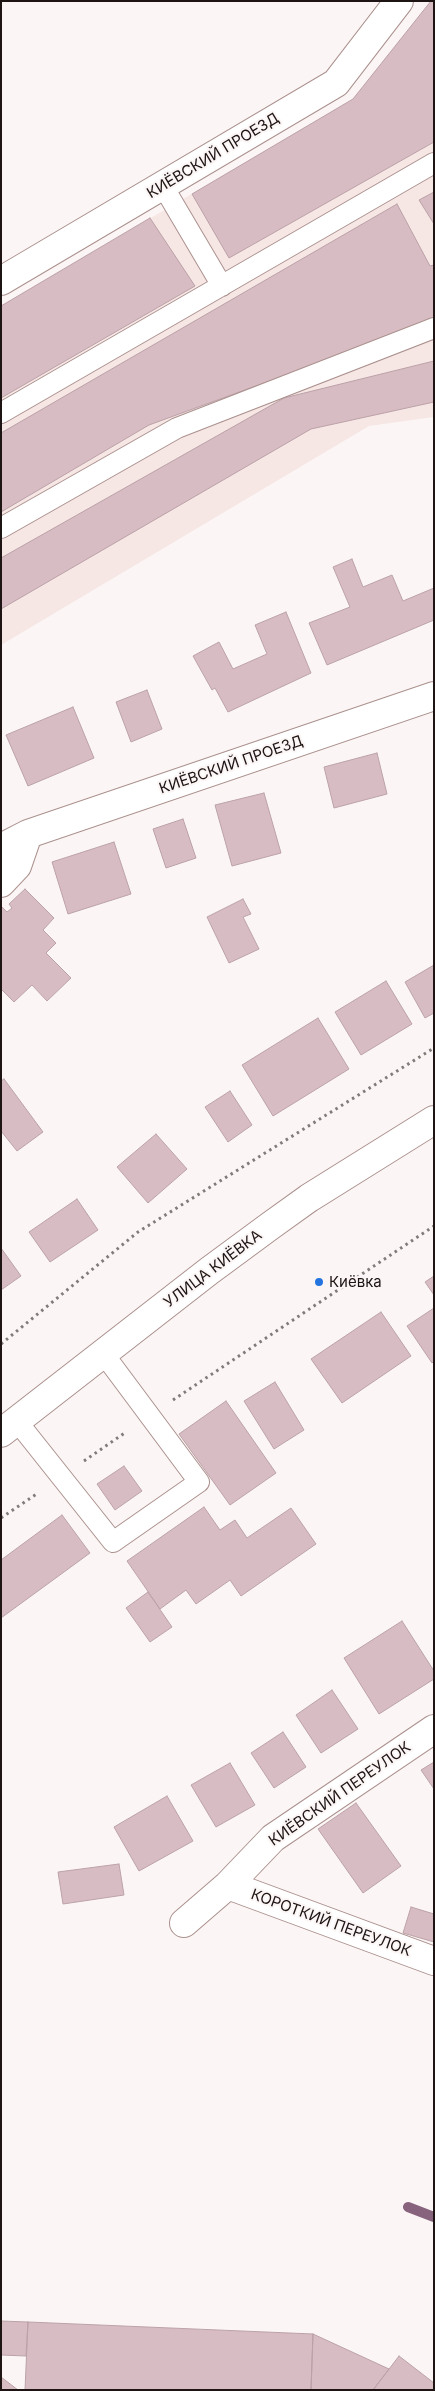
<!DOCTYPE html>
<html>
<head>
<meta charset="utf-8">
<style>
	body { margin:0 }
	#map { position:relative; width:435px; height:2391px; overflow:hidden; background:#fbf6f5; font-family:Inter,sans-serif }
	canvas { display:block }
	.frame { position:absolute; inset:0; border:2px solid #1d1413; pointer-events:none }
</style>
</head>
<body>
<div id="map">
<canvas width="435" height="2391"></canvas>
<div class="frame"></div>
</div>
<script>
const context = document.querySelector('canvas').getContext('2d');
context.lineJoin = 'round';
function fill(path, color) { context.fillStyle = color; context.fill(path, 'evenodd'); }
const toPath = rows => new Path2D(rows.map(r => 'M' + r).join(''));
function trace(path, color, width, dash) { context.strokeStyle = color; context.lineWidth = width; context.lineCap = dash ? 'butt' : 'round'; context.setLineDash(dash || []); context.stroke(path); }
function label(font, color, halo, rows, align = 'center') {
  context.font = font + ' Inter,sans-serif'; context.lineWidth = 4; context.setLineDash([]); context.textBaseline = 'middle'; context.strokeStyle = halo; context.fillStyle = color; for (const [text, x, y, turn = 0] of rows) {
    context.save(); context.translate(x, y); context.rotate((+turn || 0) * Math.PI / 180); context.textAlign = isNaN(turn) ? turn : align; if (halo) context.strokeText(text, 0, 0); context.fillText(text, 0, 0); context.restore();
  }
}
fill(toPath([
	[431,1,434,1,434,417,369,426,1,645,1,306,353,99]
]), '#f6e7e5');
trace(toPath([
	[408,2207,434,2217]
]), '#88637d', 10);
const building = toPath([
	[431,1,434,1,434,142,229,258,192,194,353,99,431,1],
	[434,192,434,224,419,200,434,192],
	[397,204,430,266,434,265,434,321,149,425,1,512,1,433,397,204],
	[150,218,195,286,1,398,1,306,150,218],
	[434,361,434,402,311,429,1,609,1,558,284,398,434,361],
	[352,559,363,587,392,575,403,601,434,588,434,620,327,665,309,623,350,607,333,567,352,559],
	[286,612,311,673,228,712,215,688,212,690,193,656,219,642,233,669,267,654,255,625,286,612],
	[147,690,162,729,131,742,116,702,147,690],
	[73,707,94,758,28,786,6,735,73,707],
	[377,753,387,794,334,808,324,767,377,753],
	[264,793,281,853,232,866,215,805,264,793],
	[183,819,196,858,166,868,153,829,183,819],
	[114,842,131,894,68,914,52,862,114,842],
	[25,889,54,918,43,930,56,943,46,953,71,978,47,1001,32,985,14,1002,1,989,1,906,7,912,12,908,9,904,25,889],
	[243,899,251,914,243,917,259,949,229,963,207,917,243,899],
	[434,965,434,1013,425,1018,405,982,434,965],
	[386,981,412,1024,361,1055,335,1012,386,981],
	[318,1018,349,1069,273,1116,242,1065,318,1018],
	[4,1079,43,1132,17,1151,1,1131,1,1081,4,1079],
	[230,1091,252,1125,228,1142,205,1107,230,1091],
	[156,1134,187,1169,148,1203,117,1167,156,1134],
	[77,1199,98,1230,50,1262,29,1232,77,1199],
	[1,1248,21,1276,1,1290,1,1248],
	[434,1276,434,1295,425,1282,434,1276],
	[434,1308,434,1361,432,1363,407,1326,434,1308],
	[381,1312,411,1356,342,1403,311,1359,381,1312],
	[275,1382,304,1430,274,1449,244,1401,275,1382],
	[226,1401,276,1473,230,1505,179,1434,226,1401],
	[124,1466,142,1491,115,1510,97,1484,124,1466],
	[204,1507,220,1530,235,1520,247,1538,291,1508,316,1544,241,1596,230,1580,196,1604,186,1590,160,1609,127,1561,204,1507],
	[62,1515,90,1553,1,1618,1,1560,62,1515],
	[148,1592,172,1627,150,1642,126,1608,148,1592],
	[402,1621,434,1671,434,1679,379,1714,344,1658,402,1621],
	[332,1690,358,1729,321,1753,296,1715,332,1690],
	[283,1732,306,1767,274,1788,251,1753,283,1732],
	[434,1762,434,1789,421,1770,434,1762],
	[230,1763,255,1805,216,1827,191,1785,230,1763],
	[167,1796,193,1841,139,1871,114,1827,167,1796],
	[356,1803,401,1866,363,1893,318,1829,356,1803],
	[119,1864,124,1895,63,1904,58,1872,119,1864],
	[411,1907,434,1914,434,1942,403,1933,411,1907],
	[1,2321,28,2322,26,2356,1,2355,1,2321],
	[28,2322,313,2334,311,2390,25,2390,28,2322],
	[313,2334,389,2369,373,2390,311,2390,313,2334],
	[399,2356,434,2383,434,2390,373,2390,399,2356],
	[1,2377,18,2390,1,2390,1,2377]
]);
fill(building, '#d7bcc3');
trace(building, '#bca2a8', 1);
const lane = toPath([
	[163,186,222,286],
	[1,413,434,163],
	[1,528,177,428,434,328],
	[16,1420,113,1542,199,1482,103,1353]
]);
const street = toPath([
	[1,848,28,834,434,696],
	[1,883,17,866,28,834],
	[228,1885,434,1961],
	[184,1923,228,1885,273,1838,434,1729]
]);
const secondary = toPath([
	[1,281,336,83,399,1],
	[1,1433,209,1271,270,1226,309,1198,434,1120]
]);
trace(lane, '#ab918e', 22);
trace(street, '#ab918e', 30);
trace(secondary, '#ab918e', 30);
trace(toPath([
	[1,1344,138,1232,434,1048],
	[173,1400,434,1226],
	[84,1461,126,1432],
	[1,1518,38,1493]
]), '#827b7a', 3, [2.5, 4]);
trace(lane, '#fff', 20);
trace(street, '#fff', 28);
trace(secondary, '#fff', 28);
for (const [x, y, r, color] of [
	[319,1282,5,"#2474df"]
]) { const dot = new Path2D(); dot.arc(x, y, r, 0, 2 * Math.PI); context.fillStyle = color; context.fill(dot); trace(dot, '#fbf6f5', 2); }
label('15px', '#1d1413', '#fbf6f5', [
	["КИЁВСКИЙ ПРОЕЗД",213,156,-31],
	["КИЁВСКИЙ ПРОЕЗД",231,765,-19],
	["УЛИЦА КИЁВКА",213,1269,-37],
	["КИЁВСКИЙ ПЕРЕУЛОК",340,1794,-35],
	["КОРОТКИЙ ПЕРЕУЛОК",331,1923,20]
]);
label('15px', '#1d1413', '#fbf6f5', [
	["Киёвка",329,1282]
], 'left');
</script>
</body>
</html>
